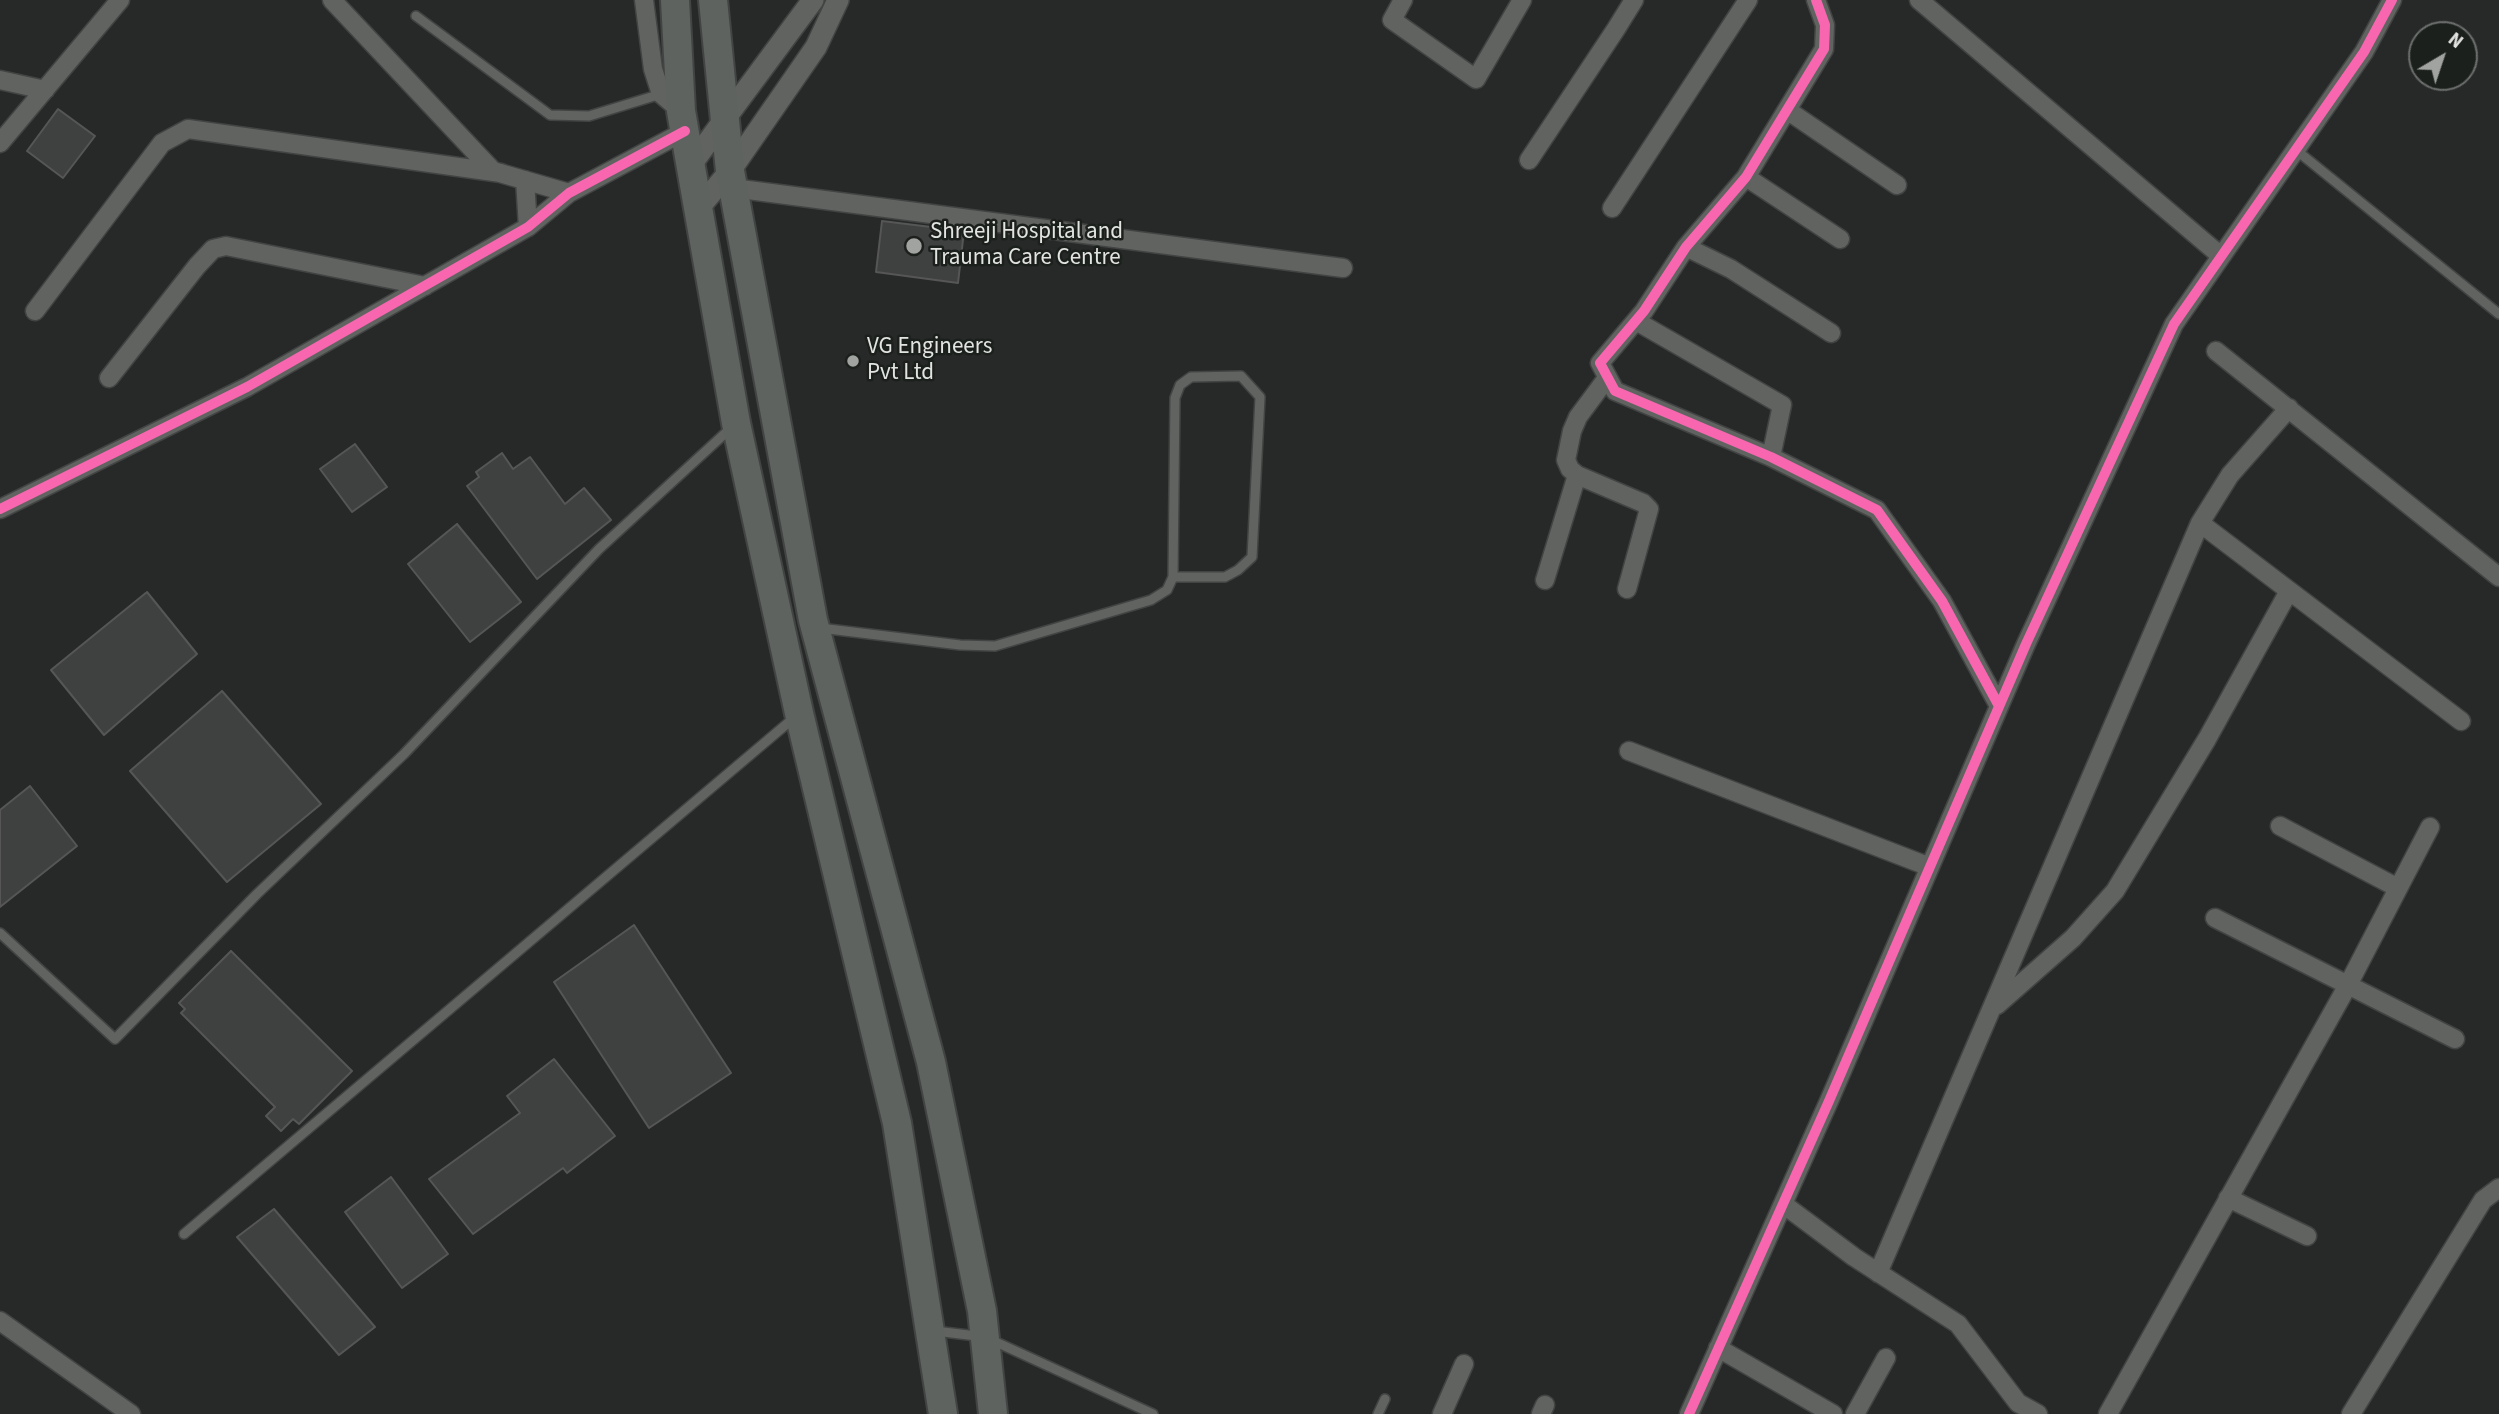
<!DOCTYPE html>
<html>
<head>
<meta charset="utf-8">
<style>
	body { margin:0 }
	#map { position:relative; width:2499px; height:1414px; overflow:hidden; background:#272928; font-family:"Source Sans 3",sans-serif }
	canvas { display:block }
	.north { position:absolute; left:2408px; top:21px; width:70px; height:70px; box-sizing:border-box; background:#1c201d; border:2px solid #6b6e6c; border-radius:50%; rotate:39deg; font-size:19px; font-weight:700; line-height:28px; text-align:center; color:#e2e4e2 }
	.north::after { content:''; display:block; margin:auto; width:24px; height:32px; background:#a1a3a1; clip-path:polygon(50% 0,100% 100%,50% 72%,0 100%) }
</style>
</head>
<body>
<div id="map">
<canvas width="2499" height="1414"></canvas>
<div class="north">N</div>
</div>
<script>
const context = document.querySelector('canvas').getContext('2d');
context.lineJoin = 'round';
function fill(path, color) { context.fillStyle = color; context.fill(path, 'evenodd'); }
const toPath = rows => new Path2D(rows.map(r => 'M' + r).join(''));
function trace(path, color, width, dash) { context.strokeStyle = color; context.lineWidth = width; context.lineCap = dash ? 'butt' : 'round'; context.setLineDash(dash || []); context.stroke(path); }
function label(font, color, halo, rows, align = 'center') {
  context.font = font + ' "Source Sans 3",sans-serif'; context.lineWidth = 5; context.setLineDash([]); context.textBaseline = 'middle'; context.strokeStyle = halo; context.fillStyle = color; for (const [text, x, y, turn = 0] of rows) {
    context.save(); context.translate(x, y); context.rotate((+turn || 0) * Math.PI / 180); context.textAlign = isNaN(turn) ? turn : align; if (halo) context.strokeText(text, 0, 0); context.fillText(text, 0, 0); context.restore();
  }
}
const building = toPath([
	[58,109,95,136,63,178,27,151,58,109],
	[882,221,964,231,958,283,876,272,882,221],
	[355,444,387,487,352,512,320,469,355,444],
	[502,453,513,469,530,457,565,504,584,488,611,520,537,579,467,486,479,477,476,472,502,453],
	[457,524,521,602,470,642,408,564,457,524],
	[147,592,197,654,104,735,51,670,147,592],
	[222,691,321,804,227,882,130,771,222,691],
	[30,786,77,846,0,907,0,810,30,786],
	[634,925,731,1073,649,1128,554,982,634,925],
	[231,951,352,1071,299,1124,293,1119,281,1131,266,1116,275,1107,181,1013,185,1009,179,1003,231,951],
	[554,1059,615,1136,567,1173,563,1168,473,1234,429,1179,520,1113,507,1096,554,1059],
	[391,1177,448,1254,402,1288,345,1212,391,1177],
	[274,1209,375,1327,339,1355,237,1237,274,1209]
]);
fill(building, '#3f4140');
trace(building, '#555655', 2);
const service = toPath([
	[416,16,550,115,589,116,661,94],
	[2296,150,2499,314],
	[820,628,960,645,995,646,1151,600,1167,590,1173,577,1175,398,1180,385,1191,377,1241,376,1260,397,1252,557,1238,570,1225,577,1173,577],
	[0,933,115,1039,257,894,404,754,599,549,732,427],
	[184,1234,795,717],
	[935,1331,985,1337,1153,1414],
	[1378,1414,1385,1399]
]);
const minor = toPath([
	[332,0,493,171,569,193],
	[644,0,653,69,661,94,681,111],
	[1403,0,1392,20,1476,79,1522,0],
	[1816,0,1825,25,1824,49,1746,177,1686,247,1644,311,1600,363,1615,391,1771,457,1877,510,1942,601,1999,706],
	[1919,0,2221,256],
	[0,80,45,90],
	[1787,110,1897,185],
	[0,143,120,0],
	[1529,160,1616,29,1634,0],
	[1746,177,1840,239],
	[525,180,528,227],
	[733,188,1343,268],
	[1612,208,1748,0],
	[1686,247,1731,269,1831,333],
	[35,311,162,143,188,129,501,173],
	[1636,321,1782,405,1771,457],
	[2216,351,2499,577],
	[109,378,197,266,213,249,226,246,425,286],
	[1607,378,1578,417,1572,431,1566,460,1570,469,1577,475,1643,503,1649,509,1627,589],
	[0,509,247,387,528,227,569,193,685,131],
	[2200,523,2461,721],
	[1545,580,1577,475],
	[1629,751,1930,867],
	[2280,826,2398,888],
	[2215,918,2455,1039],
	[1997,1005,2073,938,2115,891,2207,739,2289,591],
	[2228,1198,2307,1236],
	[1783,1204,1854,1257,1958,1324,2018,1403,2038,1414],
	[1878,1273,2200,523,2230,475,2289,408],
	[0,1321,131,1414],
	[1718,1348,1833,1414],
	[1442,1414,1464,1364],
	[1541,1414,1545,1405],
	[1689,1414,1829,1101,2026,644,2174,324,2364,52,2392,0],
	[1855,1414,1886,1358],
	[2108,1414,2348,985,2430,827],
	[2351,1414,2483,1200,2499,1188]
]);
const tertiary = toPath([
	[690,166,813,0],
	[697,210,730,171,816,47,838,0]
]);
const trunk = toPath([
	[675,0,681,111,736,423,799,713,897,1123,943,1414],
	[713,0,730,171,813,620,931,1062,982,1311,993,1414]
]);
trace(service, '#424443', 12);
trace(minor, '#424443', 21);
trace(tertiary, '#424443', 24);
trace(trunk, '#424443', 32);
trace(service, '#616361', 9);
trace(minor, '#616361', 18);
trace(tertiary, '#616361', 21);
trace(trunk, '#5e6360', 28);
trace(toPath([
	[1816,0,1825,25,1824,49,1746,177,1686,247,1644,311,1600,363,1615,391,1771,457,1877,510,1942,601,1999,706],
	[0,509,247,387,528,227,569,193,685,131],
	[1689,1414,1829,1101,2026,644,2174,324,2364,52,2392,0]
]), '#f766af', 10);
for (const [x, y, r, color] of [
	[914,246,9,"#a1a3a1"],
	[853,361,7,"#a1a3a1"]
]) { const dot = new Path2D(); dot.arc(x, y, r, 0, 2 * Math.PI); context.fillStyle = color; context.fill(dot); trace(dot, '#1c201d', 2.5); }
label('23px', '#e2e4e2', '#1c201d', [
	["Shreeji Hospital and",930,233],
	["Trauma Care Centre",930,259],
	["VG Engineers",867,348],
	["Pvt Ltd",867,374]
], 'left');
</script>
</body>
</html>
